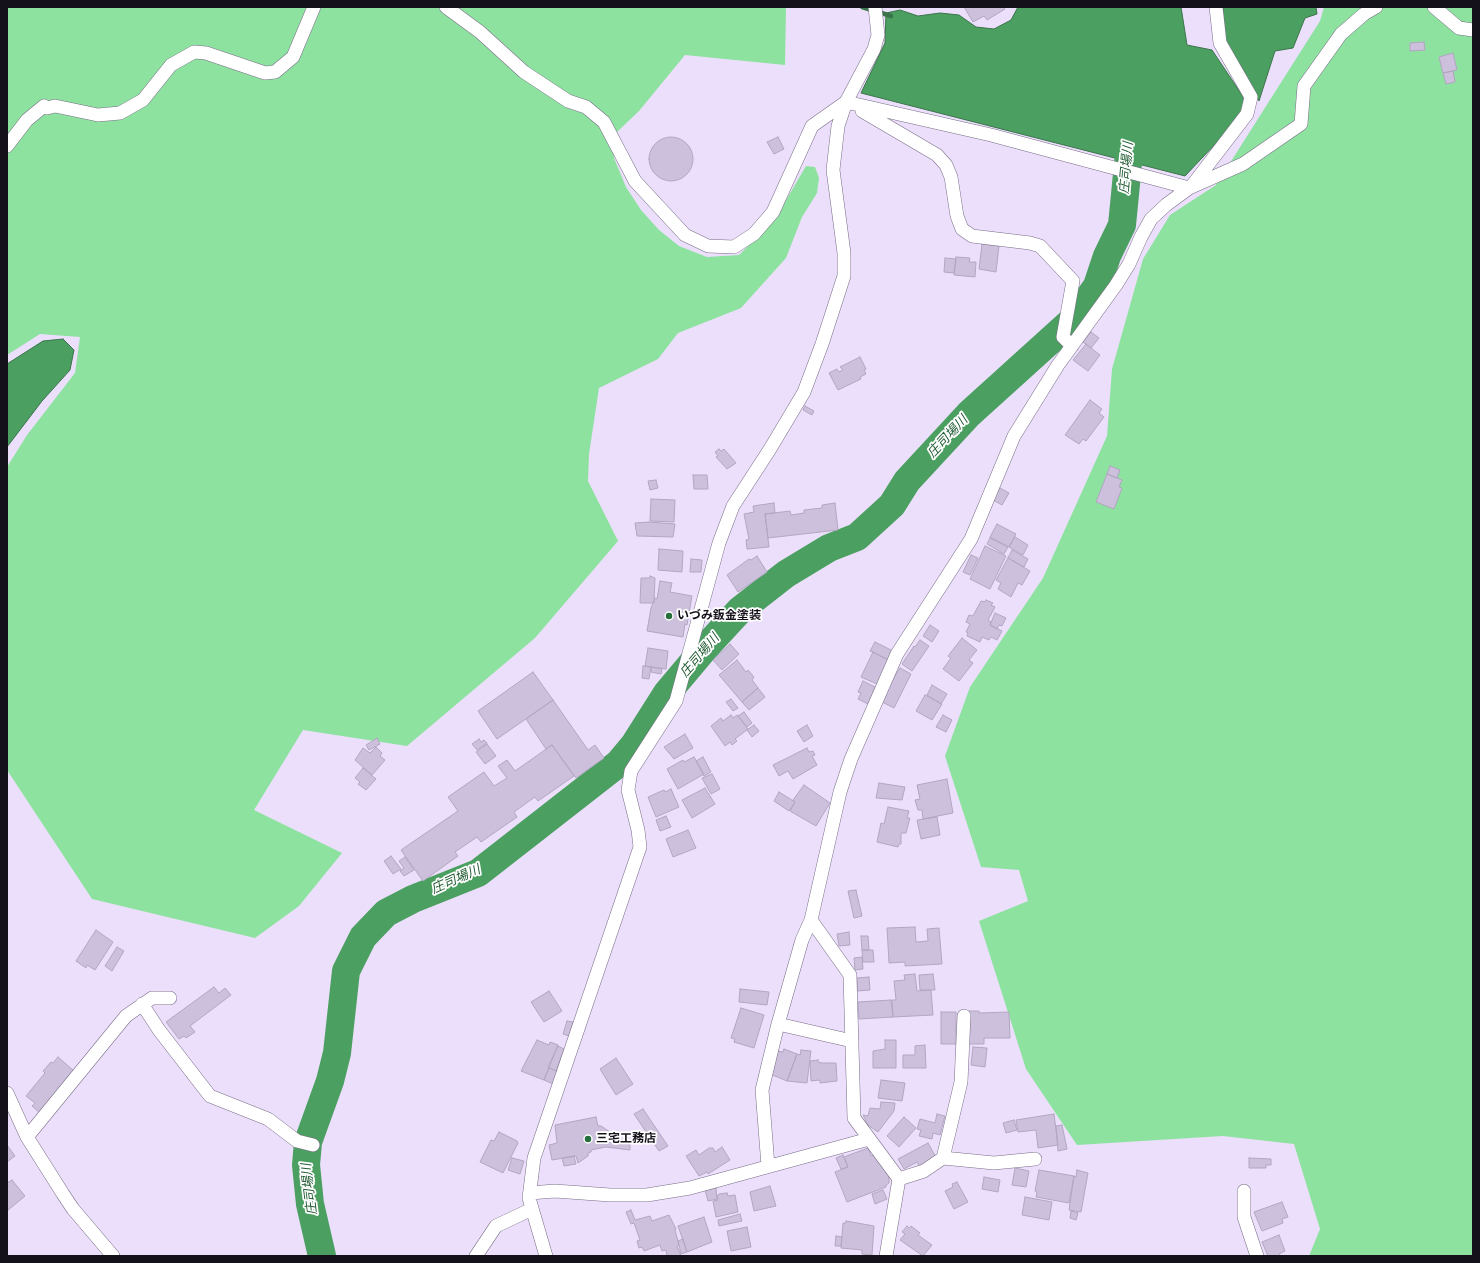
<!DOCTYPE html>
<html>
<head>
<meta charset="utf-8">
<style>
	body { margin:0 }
	#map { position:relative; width:1480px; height:1263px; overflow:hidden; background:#ebdffb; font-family:Roboto,sans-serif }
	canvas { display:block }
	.frame { position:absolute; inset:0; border:8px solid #15111a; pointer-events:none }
</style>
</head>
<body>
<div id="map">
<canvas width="1480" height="1263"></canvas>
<div class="frame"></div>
</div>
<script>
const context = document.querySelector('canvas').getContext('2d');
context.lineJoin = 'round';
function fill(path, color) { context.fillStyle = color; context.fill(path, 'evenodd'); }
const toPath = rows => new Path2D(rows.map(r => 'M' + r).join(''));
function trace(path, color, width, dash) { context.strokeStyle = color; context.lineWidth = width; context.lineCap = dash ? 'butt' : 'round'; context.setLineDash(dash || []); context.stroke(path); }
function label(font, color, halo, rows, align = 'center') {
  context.font = font + ' Roboto,"Noto Sans JP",sans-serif'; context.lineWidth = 3.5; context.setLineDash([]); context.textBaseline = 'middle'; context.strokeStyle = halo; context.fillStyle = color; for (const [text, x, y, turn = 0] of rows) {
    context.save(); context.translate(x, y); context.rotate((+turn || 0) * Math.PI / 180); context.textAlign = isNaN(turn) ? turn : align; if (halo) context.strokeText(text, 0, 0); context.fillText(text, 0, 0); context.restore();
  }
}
fill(toPath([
	[7,7,786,7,785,65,685,55,639,111,617,132,614,158,626,187,641,210,659,230,679,246,707,257,739,255,775,219,806,166,815,167,819,178,817,193,802,217,786,258,741,308,678,333,658,359,599,388,589,454,588,481,618,541,535,638,407,746,303,730,254,810,342,853,299,906,255,938,92,899,7,770,7,467,27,435,75,373,80,337,40,334,7,355],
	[1324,7,1473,7,1473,1256,1309,1256,1320,1229,1294,1144,1223,1136,1077,1145,1026,1069,979,921,1028,901,1019,870,981,867,945,756,970,687,1043,578,1107,436,1112,369,1143,259,1170,215,1216,185,1320,21]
]), '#8ee2a0');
const water = toPath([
	[1018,7,1181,7,1187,45,1212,50,1246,101,1237,121,1185,176,861,93,885,43,886,13,900,10,918,16,940,13,959,15,976,27,994,29,1011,20,1018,7],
	[1223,7,1316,7,1317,14,1305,18,1293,48,1275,51,1259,101,1224,38,1223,7],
	[63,339,74,350,70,370,42,401,7,447,7,364,43,341,63,339]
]);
fill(water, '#4b9f60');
trace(water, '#3b744b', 1);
trace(toPath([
	[862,7,891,16]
]), '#3b744b', 4.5);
trace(toPath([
	[322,1256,310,1204,306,1165,308,1142,330,1081,337,1053,346,971,363,937,386,913,413,899,478,873,619,763,634,745,667,693,704,649,740,610,786,574,829,548,857,537,892,505,907,481,969,414,1074,319,1097,286,1107,256,1122,225,1131,133,1130,123]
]), '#4b9f60', 28);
const building = toPath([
	[964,7,1003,7,1005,9,987,20,984,16,973,22,964,7],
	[1424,42,1425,50,1410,51,1410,43,1424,42],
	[1453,53,1457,70,1443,73,1439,57,1453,53],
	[1453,71,1455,82,1446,84,1443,73,1453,71],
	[778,137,784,149,774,154,767,142,778,137],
	'649 159a22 22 0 1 1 44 0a22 22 0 1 1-44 0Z',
	[982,244,999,246,996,272,979,269,982,244],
	[956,257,970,258,969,262,976,262,975,277,954,275,956,257],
	[945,258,956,259,954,273,944,272,945,258],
	[1091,332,1099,338,1091,348,1083,342,1091,332],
	[1086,344,1100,355,1088,371,1073,360,1086,344],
	[860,357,866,369,864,370,866,374,860,377,861,379,838,390,829,373,837,369,839,372,843,370,840,367,860,357],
	[1090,400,1102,409,1099,413,1104,417,1086,441,1083,439,1079,444,1065,435,1090,400],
	[805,406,814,411,812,415,803,410,805,406],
	[719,449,721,451,724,449,736,463,727,469,716,457,718,456,715,452,719,449],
	[1110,466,1120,470,1117,478,1107,474,1110,466],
	[1107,474,1122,480,1119,487,1122,488,1114,509,1096,502,1107,474],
	[693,475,707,475,708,489,694,489,693,475],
	[656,480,658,488,650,490,648,481,656,480],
	[1000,488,1009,493,1002,505,993,500,1000,488],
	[651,499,675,500,674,522,650,521,651,499],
	[774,503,775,513,765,514,769,547,747,549,746,540,749,539,744,514,754,512,753,506,774,503],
	[835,503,838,530,768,538,765,514,790,511,791,515,804,513,804,510,822,508,822,505,835,503],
	[649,522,675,524,673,537,637,536,635,523,649,522],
	[997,524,1016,534,1009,547,990,537,997,524],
	[1015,537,1028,545,1023,555,1009,547,1015,537],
	[990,538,1008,547,1004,554,987,544,990,538],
	[985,546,1006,556,990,589,970,579,985,546],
	[659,549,683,551,682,572,658,570,659,549],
	[1012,550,1028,559,1024,567,1008,558,1012,550],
	[971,555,978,558,970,575,963,572,971,555],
	[757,556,767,572,738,592,727,575,749,559,751,560,757,556],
	[1008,558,1030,571,1022,585,1018,583,1011,597,998,589,1001,583,996,580,1008,558],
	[691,559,702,560,701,572,690,572,691,559],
	[650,576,655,578,654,603,640,603,641,578,650,578,650,576],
	[660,581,672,583,670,592,692,596,687,625,685,624,683,637,647,631,651,608,655,598,657,599,660,581],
	[986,600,993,603,991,605,995,607,988,620,991,622,990,625,1002,631,997,640,991,637,989,640,982,637,980,642,967,636,968,633,966,632,970,624,966,622,969,615,973,616,981,601,985,602,986,600],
	[995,613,1006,618,1002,626,999,625,997,629,990,625,995,613],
	[930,625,939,631,932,642,923,636,930,625],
	[962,638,977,650,969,660,973,663,959,681,943,669,951,658,948,656,962,638],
	[920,640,929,646,912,671,902,664,914,646,915,647,920,640],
	[875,642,893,651,889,660,870,651,875,642],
	[730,644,739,654,722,670,713,660,730,644],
	[648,648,668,651,666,669,645,666,648,648],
	[873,652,888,660,877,684,861,677,873,652],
	[737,660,746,672,748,670,754,677,752,680,758,688,742,702,719,675,737,660],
	[643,666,651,667,649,679,642,678,643,666],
	[651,667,662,669,661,674,651,672,651,667],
	[900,668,911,674,894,708,882,702,892,675,895,676,900,668],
	[533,672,553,700,497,739,478,711,533,672],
	[863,681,875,687,868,704,858,699,861,693,858,692,863,681],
	[932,685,947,694,941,704,927,695,932,685],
	[758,688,765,697,749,710,742,702,758,688],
	[925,695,942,704,932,720,916,711,925,695],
	[731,699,738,708,733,711,726,702,731,699],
	[553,700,588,750,595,745,604,758,576,778,552,745,546,749,526,719,553,700],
	[744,712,752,723,747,727,738,716,744,712],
	[731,715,733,718,737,715,748,729,735,739,737,741,732,745,730,742,725,746,711,726,721,718,723,721,731,715],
	[943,715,952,720,946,732,936,727,943,715],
	[754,725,759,731,752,737,747,730,754,725],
	[807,725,813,736,804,742,797,731,807,725],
	[685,734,693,748,674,759,664,747,685,734],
	[377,738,380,744,369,750,366,745,377,738],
	[479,739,481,742,484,740,487,743,477,750,472,744,479,739],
	[487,744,496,756,485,764,476,752,487,744],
	[552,745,574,776,538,801,535,797,514,812,517,817,481,842,477,837,455,852,458,856,423,881,401,850,458,811,448,797,484,772,494,786,507,778,498,766,507,760,515,771,552,745],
	[376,747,382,753,380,756,385,760,372,775,355,760,363,748,370,753,376,747],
	[807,748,809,752,813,751,815,755,812,756,817,765,793,779,788,771,779,776,773,765,807,748],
	[694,757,704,774,678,789,667,769,683,760,684,762,694,757],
	[703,757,711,772,704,776,696,761,703,757],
	[363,768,376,779,366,790,358,784,360,782,355,778,363,768],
	[712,774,720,789,711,794,702,778,712,774],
	[947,779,953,813,923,819,922,810,918,810,915,800,920,799,917,785,947,779],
	[879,783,905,787,902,800,876,798,879,783],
	[804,785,830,803,816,826,790,811,795,802,793,800,804,785],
	[705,788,715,804,692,818,682,800,705,788],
	[671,789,679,807,656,817,648,797,664,790,665,792,671,789],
	[779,792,795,802,789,811,774,801,779,792],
	[888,807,909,811,907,818,910,818,906,833,901,833,901,844,899,844,898,847,877,842,881,823,884,824,888,807],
	[666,816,671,827,660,831,656,820,666,816],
	[937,817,940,835,921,839,917,820,937,817],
	[688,830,696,848,673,857,666,839,688,830],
	[391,856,401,869,393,874,384,861,391,856],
	[405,857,414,870,404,876,400,871,404,868,399,861,405,857],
	[856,890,862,916,854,918,848,891,856,890],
	[915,927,916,942,928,941,927,929,939,928,942,964,905,966,905,962,889,963,887,928,915,927],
	[96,930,113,942,95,970,87,965,86,968,76,961,96,930],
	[849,932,850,945,839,946,837,934,849,932],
	[861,936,868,936,869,950,862,950,861,936],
	[117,947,124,951,112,971,105,966,117,947],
	[862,950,873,950,874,962,863,962,862,950],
	[862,957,863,969,855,970,854,958,862,957],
	[915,974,917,991,931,990,933,1015,893,1017,892,1000,896,1000,894,981,905,980,904,975,915,974],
	[933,974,935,990,920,990,919,975,933,974],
	[869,977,870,990,857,991,857,978,869,977],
	[214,987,219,993,225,988,231,995,190,1026,195,1032,186,1038,184,1036,179,1039,166,1022,214,987],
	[740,989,769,992,767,1005,739,1002,740,989],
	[549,991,562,1011,544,1022,531,1002,549,991],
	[891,1000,893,1017,859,1019,858,1002,891,1000],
	[741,1008,764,1015,754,1048,734,1042,735,1039,731,1038,741,1008],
	[966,1011,979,1011,979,1013,1009,1012,1010,1038,984,1038,984,1044,968,1044,966,1011],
	[941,1012,956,1012,956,1044,941,1044,941,1012],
	[567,1021,573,1022,569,1036,563,1034,567,1021],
	[537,1040,549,1045,550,1042,558,1045,544,1080,521,1071,537,1040],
	[885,1040,896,1040,896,1068,873,1068,873,1051,885,1049,885,1040],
	[925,1045,926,1068,903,1068,903,1055,915,1055,915,1046,925,1045],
	[558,1046,564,1049,556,1071,548,1067,558,1046],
	[973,1047,987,1048,985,1067,971,1065,973,1047],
	[784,1049,797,1054,787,1081,770,1074,778,1051,783,1052,784,1049],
	[801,1050,811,1051,807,1083,787,1081,797,1054,800,1055,801,1050],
	[58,1057,74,1071,40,1113,32,1106,35,1103,26,1096,45,1073,43,1071,51,1062,53,1063,58,1057],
	[616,1058,633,1084,616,1095,600,1069,616,1058],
	[818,1060,818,1062,822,1063,836,1063,837,1081,820,1083,820,1080,811,1081,810,1061,818,1060],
	[549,1068,559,1072,553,1084,544,1080,549,1068],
	[881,1080,905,1083,902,1101,878,1098,881,1080],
	[881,1102,895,1103,894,1111,878,1132,868,1125,863,1115,868,1116,870,1108,880,1109,881,1102],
	[643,1109,668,1146,659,1151,634,1114,643,1109],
	[937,1114,945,1116,940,1135,933,1133,932,1139,919,1136,921,1130,917,1129,920,1119,935,1123,937,1114],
	[1054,1114,1058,1145,1038,1148,1036,1130,1018,1132,1016,1120,1054,1114],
	[596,1117,598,1126,601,1126,630,1145,630,1150,606,1147,591,1150,591,1152,588,1153,588,1156,578,1163,576,1156,552,1160,549,1145,557,1143,555,1125,596,1117],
	[904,1117,916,1128,899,1147,887,1136,904,1117],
	[1014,1120,1017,1130,1006,1133,1003,1123,1014,1120],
	[1062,1125,1067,1149,1058,1151,1056,1126,1062,1125],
	[499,1132,517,1141,518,1143,503,1173,480,1162,491,1140,494,1141,499,1132],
	[928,1143,937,1159,920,1168,917,1162,904,1169,898,1159,928,1143],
	[7,1145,15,1156,7,1162,7,1145],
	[722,1147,730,1160,708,1174,707,1172,699,1176,686,1156,696,1150,699,1155,709,1148,713,1148,715,1152,722,1147],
	[868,1148,871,1156,875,1155,878,1162,880,1161,889,1176,889,1183,886,1185,886,1187,847,1202,835,1172,848,1167,844,1157,868,1148],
	[843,1155,848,1167,841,1169,836,1158,843,1155],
	[574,1156,576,1164,564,1166,562,1158,574,1156],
	[512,1158,524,1161,520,1174,508,1170,512,1158],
	[1249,1158,1271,1159,1271,1165,1266,1165,1266,1168,1249,1168,1249,1158],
	[1015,1168,1029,1171,1026,1187,1012,1185,1015,1168],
	[1039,1170,1074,1176,1069,1203,1036,1197,1037,1192,1035,1191,1039,1170],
	[1077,1170,1088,1173,1081,1212,1069,1210,1074,1176,1076,1177,1077,1170],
	[984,1177,1000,1180,998,1192,982,1189,984,1177],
	[12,1180,25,1196,7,1211,7,1183,12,1180],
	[957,1182,968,1202,954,1209,945,1191,953,1187,952,1184,957,1182],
	[770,1186,776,1206,754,1211,750,1192,770,1186],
	[716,1188,717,1199,708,1201,705,1190,716,1188],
	[883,1190,887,1199,875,1204,872,1194,883,1190],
	[727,1193,728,1196,735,1195,738,1212,716,1217,713,1201,718,1200,717,1196,719,1194,727,1193],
	[1025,1197,1052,1202,1049,1220,1022,1215,1025,1197],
	[1282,1202,1288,1217,1282,1219,1283,1223,1262,1231,1254,1212,1282,1202],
	[631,1210,635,1220,650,1216,652,1221,669,1215,676,1229,675,1230,679,1245,677,1246,681,1256,667,1256,666,1250,662,1251,660,1245,644,1251,642,1247,639,1248,637,1241,640,1240,634,1223,631,1224,626,1212,631,1210],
	[1071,1211,1078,1213,1076,1220,1070,1218,1071,1211],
	[740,1214,742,1221,719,1226,718,1220,740,1214],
	[704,1217,712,1242,687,1252,678,1226,704,1217],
	[846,1221,874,1226,872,1255,862,1254,862,1250,841,1248,843,1223,846,1223,846,1221],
	[907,1226,909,1228,911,1226,920,1233,918,1235,932,1245,923,1256,900,1240,905,1234,902,1232,907,1226],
	[747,1227,751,1247,731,1251,727,1231,747,1227],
	[1279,1235,1285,1251,1279,1254,1280,1256,1268,1256,1262,1242,1279,1235],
	[836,1236,842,1237,841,1246,835,1246,836,1236],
	[683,1239,687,1252,681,1254,678,1241,683,1239]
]);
fill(building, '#ccc0dc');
trace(building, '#b2a6c1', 1);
const minor = toPath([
	[446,7,480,32,524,72,568,101,586,107,604,122,635,181,685,235,708,246,734,247,754,234,773,212,812,126,846,102,991,135,1189,188],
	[1434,7,1459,28,1473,30],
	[862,111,937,155,946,165,951,177,957,216,962,229,972,236,1030,243,1040,246,1073,281,1063,337,1072,346],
	[7,146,27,120,44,106,47,108,55,106,98,115,120,113,143,100,171,65,194,52,206,53,265,73,275,72,293,57,314,7],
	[1191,187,1247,114,1251,97,1220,43,1216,7],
	[142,1004,159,1030,210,1096,268,1119,297,1141,313,1145],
	[778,1024,852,1041],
	[7,1093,27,1137,63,1194,73,1209,113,1256],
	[27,1137,126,1016,152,998,170,998],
	[943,1158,961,1082,964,1016],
	[768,1166,762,1090,778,1024,802,940,811,920],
	[899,1179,924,1171,943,1158,994,1163,1035,1159],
	[1244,1191,1244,1217,1257,1256],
	[530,1193,555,1191,610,1195,647,1195,690,1188,869,1139],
	[476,1256,496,1226,532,1209],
	[546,1256,529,1198,534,1158,640,847,638,830,628,790,631,771,676,701,719,543,733,506,770,449,804,392,822,344,844,276,844,253,833,170,838,126,846,102,874,49,878,35,875,7],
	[886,1256,899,1179,854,1118,850,975,811,920,840,792,851,759,897,654,971,539,1014,436,1058,365,1116,285,1129,264,1141,237,1151,219,1166,205,1189,188,1243,164,1301,124,1304,86,1341,34,1364,14,1376,7]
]);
trace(minor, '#796d87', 14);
trace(minor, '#fff', 13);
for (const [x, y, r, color] of [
	[669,616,4,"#276f3c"],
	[588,1139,4,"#276f3c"]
]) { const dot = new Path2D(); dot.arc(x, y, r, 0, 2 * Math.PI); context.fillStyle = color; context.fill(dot); trace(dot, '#fff', 1.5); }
label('bold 12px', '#15111a', '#fff', [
	["いづみ鈑金塗装",677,616],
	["三宅工務店",596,1139]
], 'left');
label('italic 13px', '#1f5a30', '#fff', [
	["庄司場川",1127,168,-85],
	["庄司場川",948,437,-47],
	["庄司場川",700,656,-49],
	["庄司場川",456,880,-24],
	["庄司場川",310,1189,-97]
]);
</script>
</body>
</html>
